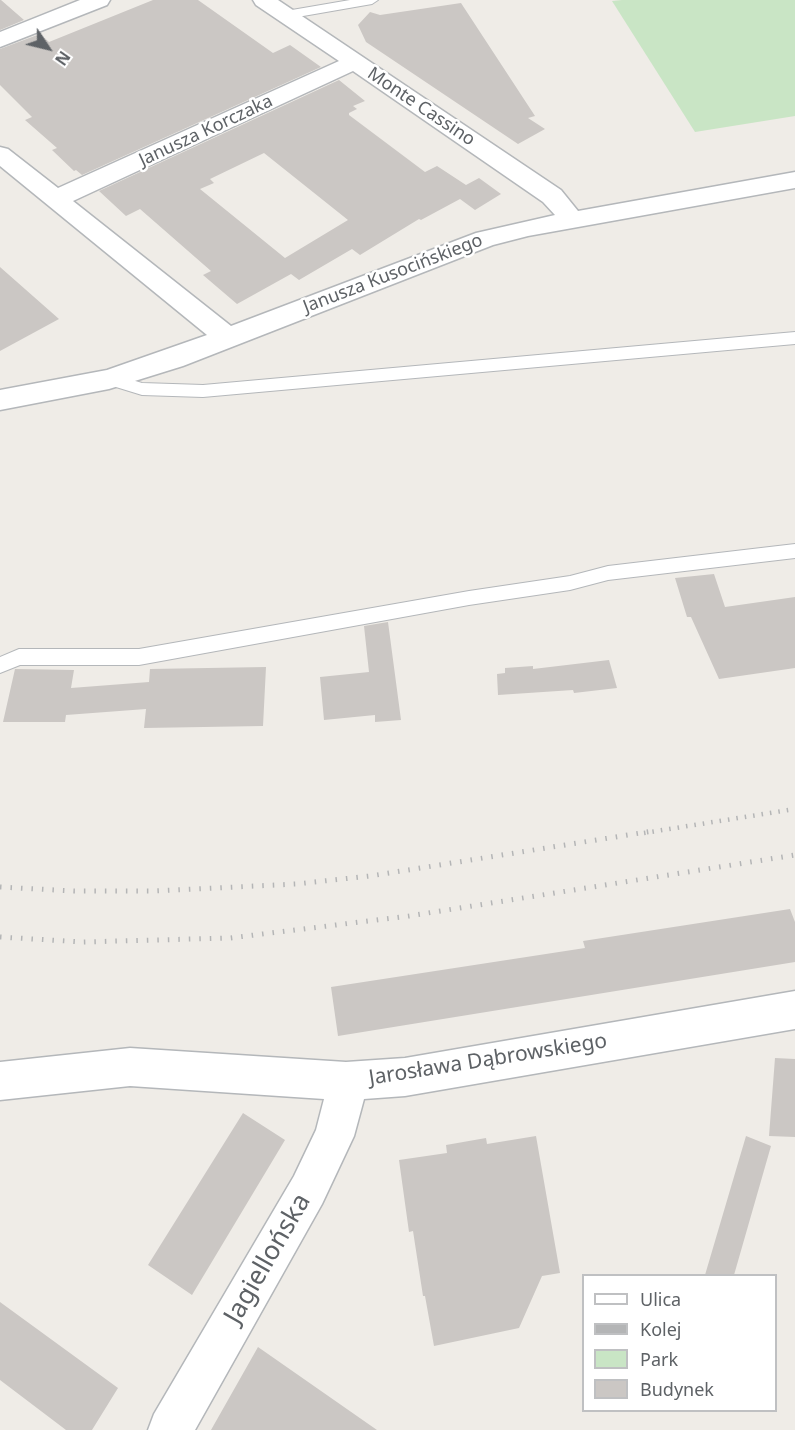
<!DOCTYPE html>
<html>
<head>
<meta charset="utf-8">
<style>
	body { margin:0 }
	#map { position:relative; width:795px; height:1430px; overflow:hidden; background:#efece7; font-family:"Noto Sans",sans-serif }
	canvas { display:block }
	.legend { position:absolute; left:582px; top:1274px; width:195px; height:138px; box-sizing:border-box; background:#fff; border:2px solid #bfc0c2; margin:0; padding:8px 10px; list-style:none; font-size:18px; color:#5e6266 }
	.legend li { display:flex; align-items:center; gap:12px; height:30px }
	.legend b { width:30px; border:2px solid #bfc0c2 }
	.north { position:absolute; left:18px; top:18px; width:60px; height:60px; -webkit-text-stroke:4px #fff; paint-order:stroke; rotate:125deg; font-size:16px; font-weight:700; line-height:24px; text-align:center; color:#5e6266 }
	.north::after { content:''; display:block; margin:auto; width:21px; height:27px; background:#5e6266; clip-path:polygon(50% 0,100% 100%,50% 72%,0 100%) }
</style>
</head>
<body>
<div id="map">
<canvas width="795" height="1430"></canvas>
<ul class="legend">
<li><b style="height:8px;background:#fff"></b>Ulica</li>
<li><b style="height:8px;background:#b4b5b6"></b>Kolej</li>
<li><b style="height:16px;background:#c9e5c5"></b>Park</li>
<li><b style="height:16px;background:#cbc7c4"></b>Budynek</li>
</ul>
<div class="north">N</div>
</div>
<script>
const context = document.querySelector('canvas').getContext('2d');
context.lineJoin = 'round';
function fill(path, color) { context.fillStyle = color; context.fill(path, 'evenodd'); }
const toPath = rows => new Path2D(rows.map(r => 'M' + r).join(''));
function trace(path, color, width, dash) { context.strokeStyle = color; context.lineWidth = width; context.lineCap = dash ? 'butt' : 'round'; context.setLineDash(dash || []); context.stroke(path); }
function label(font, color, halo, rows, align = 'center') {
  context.font = font + ' "Noto Sans",sans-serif'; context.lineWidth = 5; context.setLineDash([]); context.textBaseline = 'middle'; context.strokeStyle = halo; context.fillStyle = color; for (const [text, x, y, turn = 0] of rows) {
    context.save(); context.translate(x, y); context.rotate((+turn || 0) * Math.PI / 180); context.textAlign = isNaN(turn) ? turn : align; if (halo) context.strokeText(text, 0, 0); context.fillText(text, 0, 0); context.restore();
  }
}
fill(toPath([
	[622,0,795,0,795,116,695,132,612,1]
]), '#c9e5c5');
fill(toPath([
	[0,0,1,0,24,20,0,30],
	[153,0,198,0,273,53,290,45,321,67,82,175,76,170,74,171,52,150,57,148,25,120,32,117,0,85,0,49,40,34,49,42],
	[461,3,535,116,528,118,545,129,518,144,366,42,358,25,370,12,380,15],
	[339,80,365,101,353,106,357,109,349,113,349,115,425,172,437,166,466,185,479,178,501,194,475,210,460,199,421,220,419,219,360,255,352,249,299,280,291,274,237,304,203,275,211,271,140,209,126,216,99,191],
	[264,153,348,220,285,258,200,189,214,183,210,179],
	[0,267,59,319,0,351],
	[714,574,725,607,795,597,795,668,719,679,691,617,687,617,675,578],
	[388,622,401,720,375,722,375,715,324,720,320,677,369,672,364,626],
	[609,660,617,688,574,693,573,690,498,695,497,674,505,673,505,668,533,666,533,669],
	[266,667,263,726,144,728,146,709,66,715,65,722,3,722,15,669,74,670,71,688,149,682,150,669],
	[790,909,795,922,795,962,338,1036,331,987,585,948,583,941],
	[775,1058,795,1059,795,1137,769,1136],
	[243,1113,285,1140,192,1295,148,1265],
	[536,1136,560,1273,542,1276,519,1328,434,1346,425,1296,423,1296,413,1231,409,1232,399,1160,447,1153,446,1145,486,1138,487,1144],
	[746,1136,771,1146,734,1275,705,1275],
	[0,1302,118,1388,92,1430,66,1430,0,1380],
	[258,1347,377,1430,211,1430]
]), '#cbc7c4');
const lane = toPath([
	[350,0,378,0,372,4,286,19,280,15,286,11,350,0],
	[795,332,795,344,203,397,142,395,103,383,101,379,103,375,109,373,142,383,203,385,795,332],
	[795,544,795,558,608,580,570,590,469,605,139,665,20,665,0,673,0,657,19,649,139,649,469,591,570,576,608,566,795,544]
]);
const street = toPath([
	[80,0,110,0,107,5,0,47,0,32,80,0],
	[253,0,278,0,561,190,578,211,795,172,795,188,528,236,493,245,183,366,109,389,0,410,0,390,107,370,207,335,0,166,0,147,8,149,58,188,339,61,256,5,253,0],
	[353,71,543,202,555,215,476,233,231,326,73,201,353,71],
	[795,991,795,1029,405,1096,364,1099,354,1136,322,1204,195,1430,148,1430,154,1414,294,1176,316,1130,324,1099,130,1086,0,1100,0,1062,130,1048,346,1062,405,1058,795,991]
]);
trace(lane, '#b4b7ba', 2);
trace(street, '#b4b7ba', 3);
fill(lane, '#fff');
fill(street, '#fff');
trace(toPath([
	[644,833,795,809]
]), '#b4b5b6', 4.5, [1.5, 7]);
trace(toPath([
	[0,887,74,891,154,891,296,884,370,876,653,831],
	[0,937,83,942,230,938,409,916,795,855]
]), '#b4b5b6', 5, [1.5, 9]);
label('18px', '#5e6266', '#fff', [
	["Monte Cassino",421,107,34],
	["Janusza Korczaka",206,131,-25],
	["Janusza Kusocińskiego",393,274,-21]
]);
label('21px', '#5e6266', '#fff', [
	["Jarosława Dąbrowskiego",488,1060,-9]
]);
label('26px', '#5e6266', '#fff', [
	["Jagiellońska",268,1259,-60]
]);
</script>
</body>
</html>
